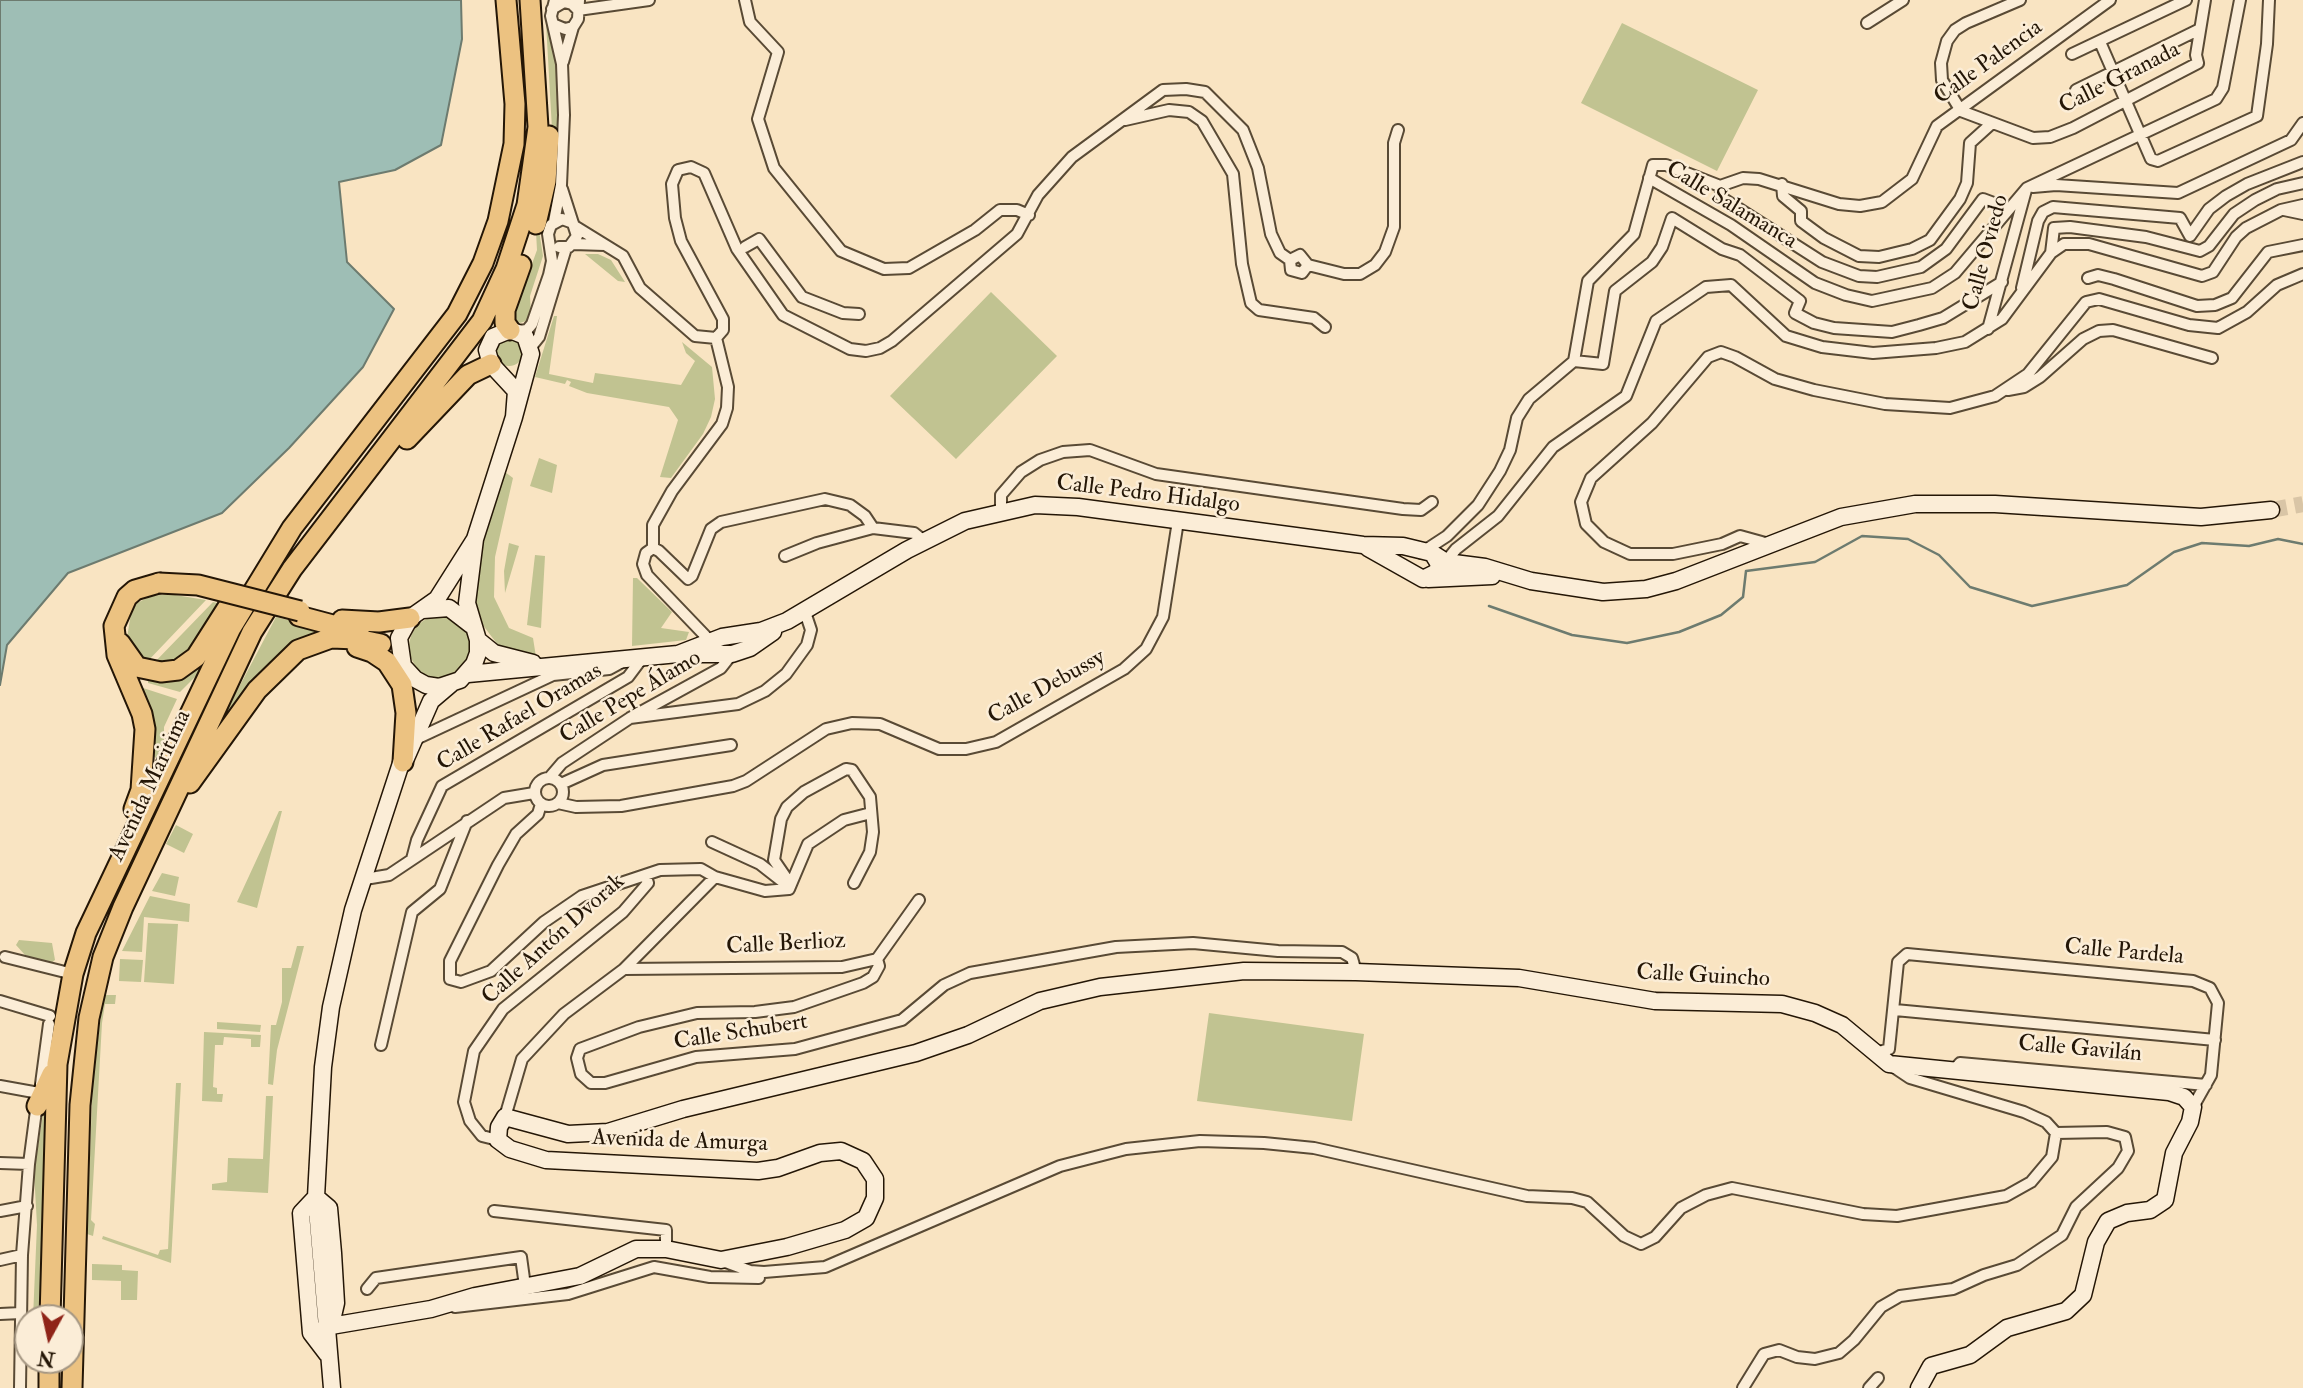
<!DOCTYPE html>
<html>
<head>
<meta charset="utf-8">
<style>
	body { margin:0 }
	#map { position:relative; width:2303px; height:1388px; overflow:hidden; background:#f9e4c2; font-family:"IM FELL Double Pica",serif }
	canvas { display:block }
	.north { position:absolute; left:14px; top:1304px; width:70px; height:70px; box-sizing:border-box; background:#fbedd7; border:2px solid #a59783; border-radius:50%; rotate:188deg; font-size:19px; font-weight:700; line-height:28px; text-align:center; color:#241606 }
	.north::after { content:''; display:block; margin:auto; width:24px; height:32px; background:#8f2418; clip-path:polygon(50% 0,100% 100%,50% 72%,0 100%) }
</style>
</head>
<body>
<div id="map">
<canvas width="2303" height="1388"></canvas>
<div class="north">N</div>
</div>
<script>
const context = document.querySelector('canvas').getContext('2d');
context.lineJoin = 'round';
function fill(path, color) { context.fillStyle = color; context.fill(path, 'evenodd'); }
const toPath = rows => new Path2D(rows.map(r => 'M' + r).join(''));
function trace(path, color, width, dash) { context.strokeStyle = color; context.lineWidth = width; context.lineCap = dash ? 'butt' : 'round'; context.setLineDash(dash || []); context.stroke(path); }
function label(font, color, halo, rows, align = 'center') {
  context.font = font + ' "IM FELL Double Pica",serif'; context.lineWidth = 5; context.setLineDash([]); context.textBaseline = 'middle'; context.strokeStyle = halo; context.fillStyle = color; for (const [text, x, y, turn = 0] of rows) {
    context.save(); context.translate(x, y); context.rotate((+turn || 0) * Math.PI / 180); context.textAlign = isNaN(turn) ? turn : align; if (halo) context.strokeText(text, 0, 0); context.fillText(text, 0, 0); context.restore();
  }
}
fill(toPath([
	[546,23,553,33,558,79,556,185,539,230,543,256,530,296,531,314,526,321,520,323,512,319,537,250,536,232,553,147],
	[1622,23,1758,90,1717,171,1581,103],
	[585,254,598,254,611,260,625,282,618,281],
	[991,292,1057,356,956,459,890,396],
	[554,316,557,316,549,374,593,383,595,373,681,385,695,361,686,353,682,342,712,367,715,399,711,417,703,434,671,478,660,477,678,420,669,407,587,393,569,386,571,382,567,380,565,384,535,377],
	'495 352a14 14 0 1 1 28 0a14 14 0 1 1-28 0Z',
	[539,458,557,465,552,493,530,486],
	[505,472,513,478,495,557,494,597,509,628,533,638,536,657,498,645,479,620,473,599,478,558],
	[509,543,519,546,505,593,504,571],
	[535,555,545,556,541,628,527,625],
	[633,578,637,578,672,612,661,628,689,632,686,640,632,646],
	[169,594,206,600,146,663,127,638,131,613,137,603,151,596],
	[213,602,221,604,190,652,179,660,152,665],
	'409 647a31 31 0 1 1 62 0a31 31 0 1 1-62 0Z',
	[276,617,328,630,221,726,219,725],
	[200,663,200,672,180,692,148,683,148,676],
	[140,687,177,699,164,727,164,745,156,758,152,755],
	[279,811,282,811,257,908,237,902],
	[176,825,193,834,184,853,166,844],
	[162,873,179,877,175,896,152,891],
	[150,896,190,904,189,922,144,917,142,952,122,951],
	[148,923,178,924,174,984,144,982],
	[19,940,52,943,55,960,50,964,25,955,16,945],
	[297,946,304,946,277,1050,273,1085,268,1084,271,1025,276,1025,282,1002,282,968,291,968],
	[120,959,143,960,141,982,119,981],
	[104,995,116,995,115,1004,105,1004,102,1023,91,1220,95,1224,93,1236,87,1234,93,1074],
	[1209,1013,1364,1034,1352,1121,1197,1101],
	[217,1022,261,1025,260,1032,217,1029],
	[204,1032,261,1035,260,1047,251,1047,251,1039,224,1037,223,1045,215,1045,213,1087,217,1088,217,1094,223,1094,222,1102,202,1101],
	[176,1083,181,1083,171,1263,102,1239,103,1236,158,1255,160,1250,168,1249],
	[266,1096,273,1096,268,1193,212,1190,212,1184,227,1182,228,1158,263,1159],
	[45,1101,42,1318,33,1318,37,1225,34,1172],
	[92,1264,122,1265,122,1270,138,1271,137,1300,121,1300,121,1281,92,1280]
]), '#c1c391');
const water = toPath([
	[0,0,461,0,462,39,441,145,395,170,339,182,347,262,394,309,363,367,289,448,222,513,68,573,7,645,0,685,0,0]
]);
fill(water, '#9ebeb5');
trace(water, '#6d7b6f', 2);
trace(toPath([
	[1489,606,1572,635,1627,643,1679,632,1721,615,1743,597,1746,571,1815,562,1862,536,1908,539,1939,555,1970,587,2032,606,2127,585,2174,552,2202,543,2249,546,2278,539,2303,544]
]), '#6d7b6f', 2.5);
trace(toPath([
	[2271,510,2303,504]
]), '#d9c5a6', 16, [16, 8]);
const street = toPath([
	[745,0,750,22,778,52,758,119,774,168,841,251,884,269,909,268,975,230,1000,210,1017,210,1029,215],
	[552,9,564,2,572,4,578,10],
	[578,10,649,0],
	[1867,23,1903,0],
	[553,24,565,29,573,27,578,19,579,0],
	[2100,42,2151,159,2158,161,2257,116,2267,44,2269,0],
	[2072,54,2186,0],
	[563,62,573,27],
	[2076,90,2200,29],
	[1961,111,2033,138,2050,137,2073,128,2198,63,2196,55,2205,0],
	[1961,111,1942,80,1941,63,1947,41,1955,30,1966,23,2020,0],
	[1125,120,1169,110,1189,112,1202,121,1233,174,1242,264,1251,303,1259,310,1314,318,1325,327],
	[1649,178,1731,225,1815,283,1846,295,1872,301,1932,288,1955,273,2027,188,2216,99,2223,88,2240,0],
	[1782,184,1783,196,1801,211,1801,221,1824,238,1859,256,1879,257,1912,249,1930,240,1960,199,1967,183,1970,143,1991,124],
	[1720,186,1722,198,1822,262,1859,276,1877,277,1921,267,1946,249,1983,199,2007,208],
	[2033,187,2056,185,2178,193,2291,140,2303,123],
	[2284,210,2303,214],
	[554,222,561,185,564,115,562,64,551,16,555,0],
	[576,227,623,256,640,288,695,336,716,338,723,330,723,319,681,241,675,218,672,184,678,170,691,167,704,173,737,249,783,315,850,349,866,351,880,348,892,341,1017,234,1038,195,1072,157,1163,90,1186,89,1205,92,1243,130,1258,168,1271,234,1280,253,1290,260,1291,270,1302,273,1308,265],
	[573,244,605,245],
	[559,247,569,247,577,236,562,189],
	[745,247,759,239,802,297,843,313,859,314],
	[2051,253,2054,228,2070,227,2146,237,2200,251,2209,246,2234,214,2255,200,2277,189,2303,183],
	[1290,260,1300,255,1308,265,1344,274,1360,274,1375,265,1385,252,1394,227,1394,143,1398,130],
	[2088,278,2098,275,2114,279,2197,306,2215,305,2232,298,2268,252,2303,245],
	[2022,288,2038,221,2043,212,2053,207,2180,218,2190,236,2209,209,2226,196,2247,184,2303,162],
	[1988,329,2026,190],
	[516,331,527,330,532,324,549,275,552,261,548,234,551,225,562,219,573,223],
	[531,347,539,337,566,248],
	[1574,361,1603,364,1615,291,1652,262,1662,247,1672,218,1722,249,1740,255,1800,301,1795,313,1814,323,1834,328,1892,332,1919,325,1943,318,2002,282],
	[2008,390,2024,387,2040,377,2083,339,2099,331,2113,330,2212,358],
	[1001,510,1001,495,1021,472,1040,460,1063,452,1090,450,1156,474,1403,509,1421,510,1432,502],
	[1769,544,1740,536,1722,544,1673,554,1630,554,1604,542,1586,524,1581,502,1591,478,1652,423,1708,357,1721,352,1735,357,1775,379,1814,390,1885,404,1950,408,1995,396,2028,374,2086,302,2099,299,2189,325,2218,328,2247,312,2277,285,2303,274],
	[653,548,653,525,672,491,722,424,727,408,728,387,716,338],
	[1421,553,1447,536,1478,505,1500,471,1510,450,1517,418,1529,399,1574,361,1588,281,1634,234,1653,165,1666,165,1720,186,1743,178,1759,179,1839,204,1860,206,1882,202,1912,179,1937,126,2110,0],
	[785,556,817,543,873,528,914,533,924,541],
	[1443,565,1456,549,1498,516,1553,447,1626,396,1656,321,1706,287,1731,285,1786,336,1822,347,1873,353,1936,348,1965,342,2002,319,2051,253,2064,244,2089,244,2202,276,2213,272,2236,237,2246,228,2281,210,2303,205],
	[715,646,647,575,643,564,646,553,653,548,659,551,688,579,692,576,711,529,721,522,825,499,850,505,865,516,873,528],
	[630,718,738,704,765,691,786,674,807,645,811,630,805,612],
	[414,740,553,675,609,669,622,662],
	[550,777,562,763,630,718,721,668,732,654],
	'535 792a14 14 0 1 1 28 0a14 14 0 1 1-28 0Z',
	[561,784,603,765,731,745],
	[558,803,576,807,621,806,733,786,746,781,826,729,852,723,880,724,939,749,966,749,996,742,1124,669,1146,649,1163,617,1178,521],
	[541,804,538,814,516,834,498,865,450,961,450,979,461,982,491,971,544,922,582,896,660,870,701,869,715,877,765,891,789,889],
	[712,842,760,864,783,882],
	[412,859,417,840,442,786,628,677,643,657],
	[365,879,389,875,504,798,534,793],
	[789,889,787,879,774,860,781,819,787,807,804,792,846,769,852,770,870,797,873,832,870,852,854,883],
	[789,889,808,844,844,820,871,813],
	[5,957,73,974],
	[877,959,879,966,873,977,863,983,794,1007,755,1012,697,1013,639,1027,580,1049,577,1058,581,1074,591,1083,605,1083,696,1057,795,1049,902,1020,944,985,970,973,1116,947,1193,943,1278,951,1342,952,1352,958,1356,972],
	[877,959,919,900],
	[624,969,842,967,877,959],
	[0,1001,50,1016],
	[1895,1010,2215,1040],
	[381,1045,412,912,440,889,467,821],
	[1876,1053,1889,1049,1898,962,1907,954,2193,981,2210,988,2218,1003,2211,1075,2193,1107],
	[1892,1066,1910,1078,2024,1112,2046,1122,2056,1133],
	[1953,1071,1960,1063,2206,1085],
	[41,1084,49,1024],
	[0,1086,39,1093],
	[505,1117,522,1059,564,1014,624,969,715,877],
	[498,1140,482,1136,470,1121,464,1102,474,1051,503,1009,623,912,648,883,645,875],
	[0,1163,29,1164],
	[0,1211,27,1206],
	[494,1211,666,1230,666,1249],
	[0,1260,22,1255],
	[723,1261,750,1271,764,1272,825,1267,1060,1166,1126,1149,1200,1141,1264,1143,1314,1148,1527,1196,1572,1198,1587,1202,1624,1236,1641,1244,1655,1237,1681,1208,1706,1195,1732,1188,1863,1214,1897,1216,2006,1196,2031,1182,2052,1157,2056,1133],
	[367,1289,376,1278,521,1257,525,1286],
	[455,1307,568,1294,654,1267,710,1277,759,1278],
	[0,1314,21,1313],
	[20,1388,22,1255,29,1164,37,1103],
	[1743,1388,1764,1354,1779,1350,1797,1357,1815,1359,1839,1353,1854,1340,1881,1307,1900,1296,1953,1289,1984,1275,2017,1265,2062,1235,2076,1207,2118,1168,2128,1151,2125,1137,2107,1132,2056,1133],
	[1869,1388,1878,1378]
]);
const secondary = toPath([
	[475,539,437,599,410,618,399,638,403,666,415,679,426,685,439,687,460,680,474,664,478,653,478,640,467,603,475,539,514,417,531,354,525,336,510,330,493,337,487,350,491,364,516,391,514,417],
	[1368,548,1423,579,1437,572,1439,564,1434,556],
	[1428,579,1492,576],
	[423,610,449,608,471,625],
	[478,640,494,653,533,663],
	[678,654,722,637,761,631,787,621,907,550,965,521,1035,505,1078,507,1363,545,1403,546,1432,553,1446,562,1485,567,1531,581,1603,592,1646,589,1676,581,1841,517,1915,504,1995,504,2201,517,2271,510],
	[468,674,678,654,732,654,750,648,773,632],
	[406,758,431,701,451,684],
	[316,1197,301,1213,311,1333,327,1354],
	[316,1197,329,1208,333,1253,336,1303,333,1316,325,1327],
	[325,1327,431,1309,475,1296,580,1276,636,1249,666,1249,721,1260,787,1247,845,1230,866,1218,875,1198,875,1179,863,1161,841,1151,820,1153,778,1168,758,1171,546,1160,510,1149,498,1140,499,1127,505,1117,568,1134,608,1132,683,1109,916,1053,968,1035,1040,1001,1100,987,1244,971,1356,972,1519,978,1655,1001,1782,1004,1815,1013,1842,1025,1889,1064,2169,1092,2184,1097,2193,1107,2190,1122,2174,1153,2165,1200,2150,1210,2127,1213,2108,1221,2096,1242,2083,1295,2066,1311,2007,1328,1970,1355,1931,1366,1919,1388],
	[332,1388,316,1197,323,1067,331,1007,353,910,405,751]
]);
const highway = toPath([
	[536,224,546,181,549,136],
	[510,330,505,323,505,310,521,265],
	[407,439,468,375,491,364],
	[299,616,359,632],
	[342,620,379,622,410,618],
	[120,643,137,667,161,672,178,670,196,657,233,599],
	[357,647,372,652,387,662,402,685,406,713,403,762],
	[190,783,257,690,298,650,331,638,357,639,381,644],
	[134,809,141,790,145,729,142,714,117,655,114,626,127,597,135,590,159,583],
	[37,1106,52,1074],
	[50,1318,57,1064,73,974,86,933,231,628,292,528,457,314,483,263,498,221,514,144,515,104,506,0],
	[49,1388,49,1360],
	[72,1388,80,1105,89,1018,103,957,123,907,252,632,292,569,482,321,506,269,527,205,538,127,530,0]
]);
trace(street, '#594a35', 14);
trace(secondary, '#241606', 19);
trace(highway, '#241606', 23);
trace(street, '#fbedd7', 10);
trace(secondary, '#fbedd7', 16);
trace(highway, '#ecc281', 19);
const highwayBridge = toPath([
	[159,583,198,585,300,611]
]);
trace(highwayBridge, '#241606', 23, []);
trace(highwayBridge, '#ecc281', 19);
label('23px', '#241606', '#fbedd7', [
	["Calle Palencia",1989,63,-36],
	["Calle Granada",2120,79,-27],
	["Calle Salamanca",1731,206,31],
	["Calle Oviedo",1987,253,-75],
	["Calle Pedro Hidalgo",1148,495,7],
	["Calle Debussy",1047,688,-29],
	["Calle Pepe Álamo",631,698,-31],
	["Calle Rafael Oramas",520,718,-31],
	["Avenida Maritima",151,786,-65],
	["Calle Antón Dvorak",554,940,-42],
	["Calle Berlioz",786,945,-3],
	["Calle Pardela",2124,953,5],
	["Calle Guincho",1703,977,3],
	["Calle Schubert",741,1033,-9],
	["Calle Gavilán",2080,1050,5],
	["Avenida de Amurga",680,1142,2]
]);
</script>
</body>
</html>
